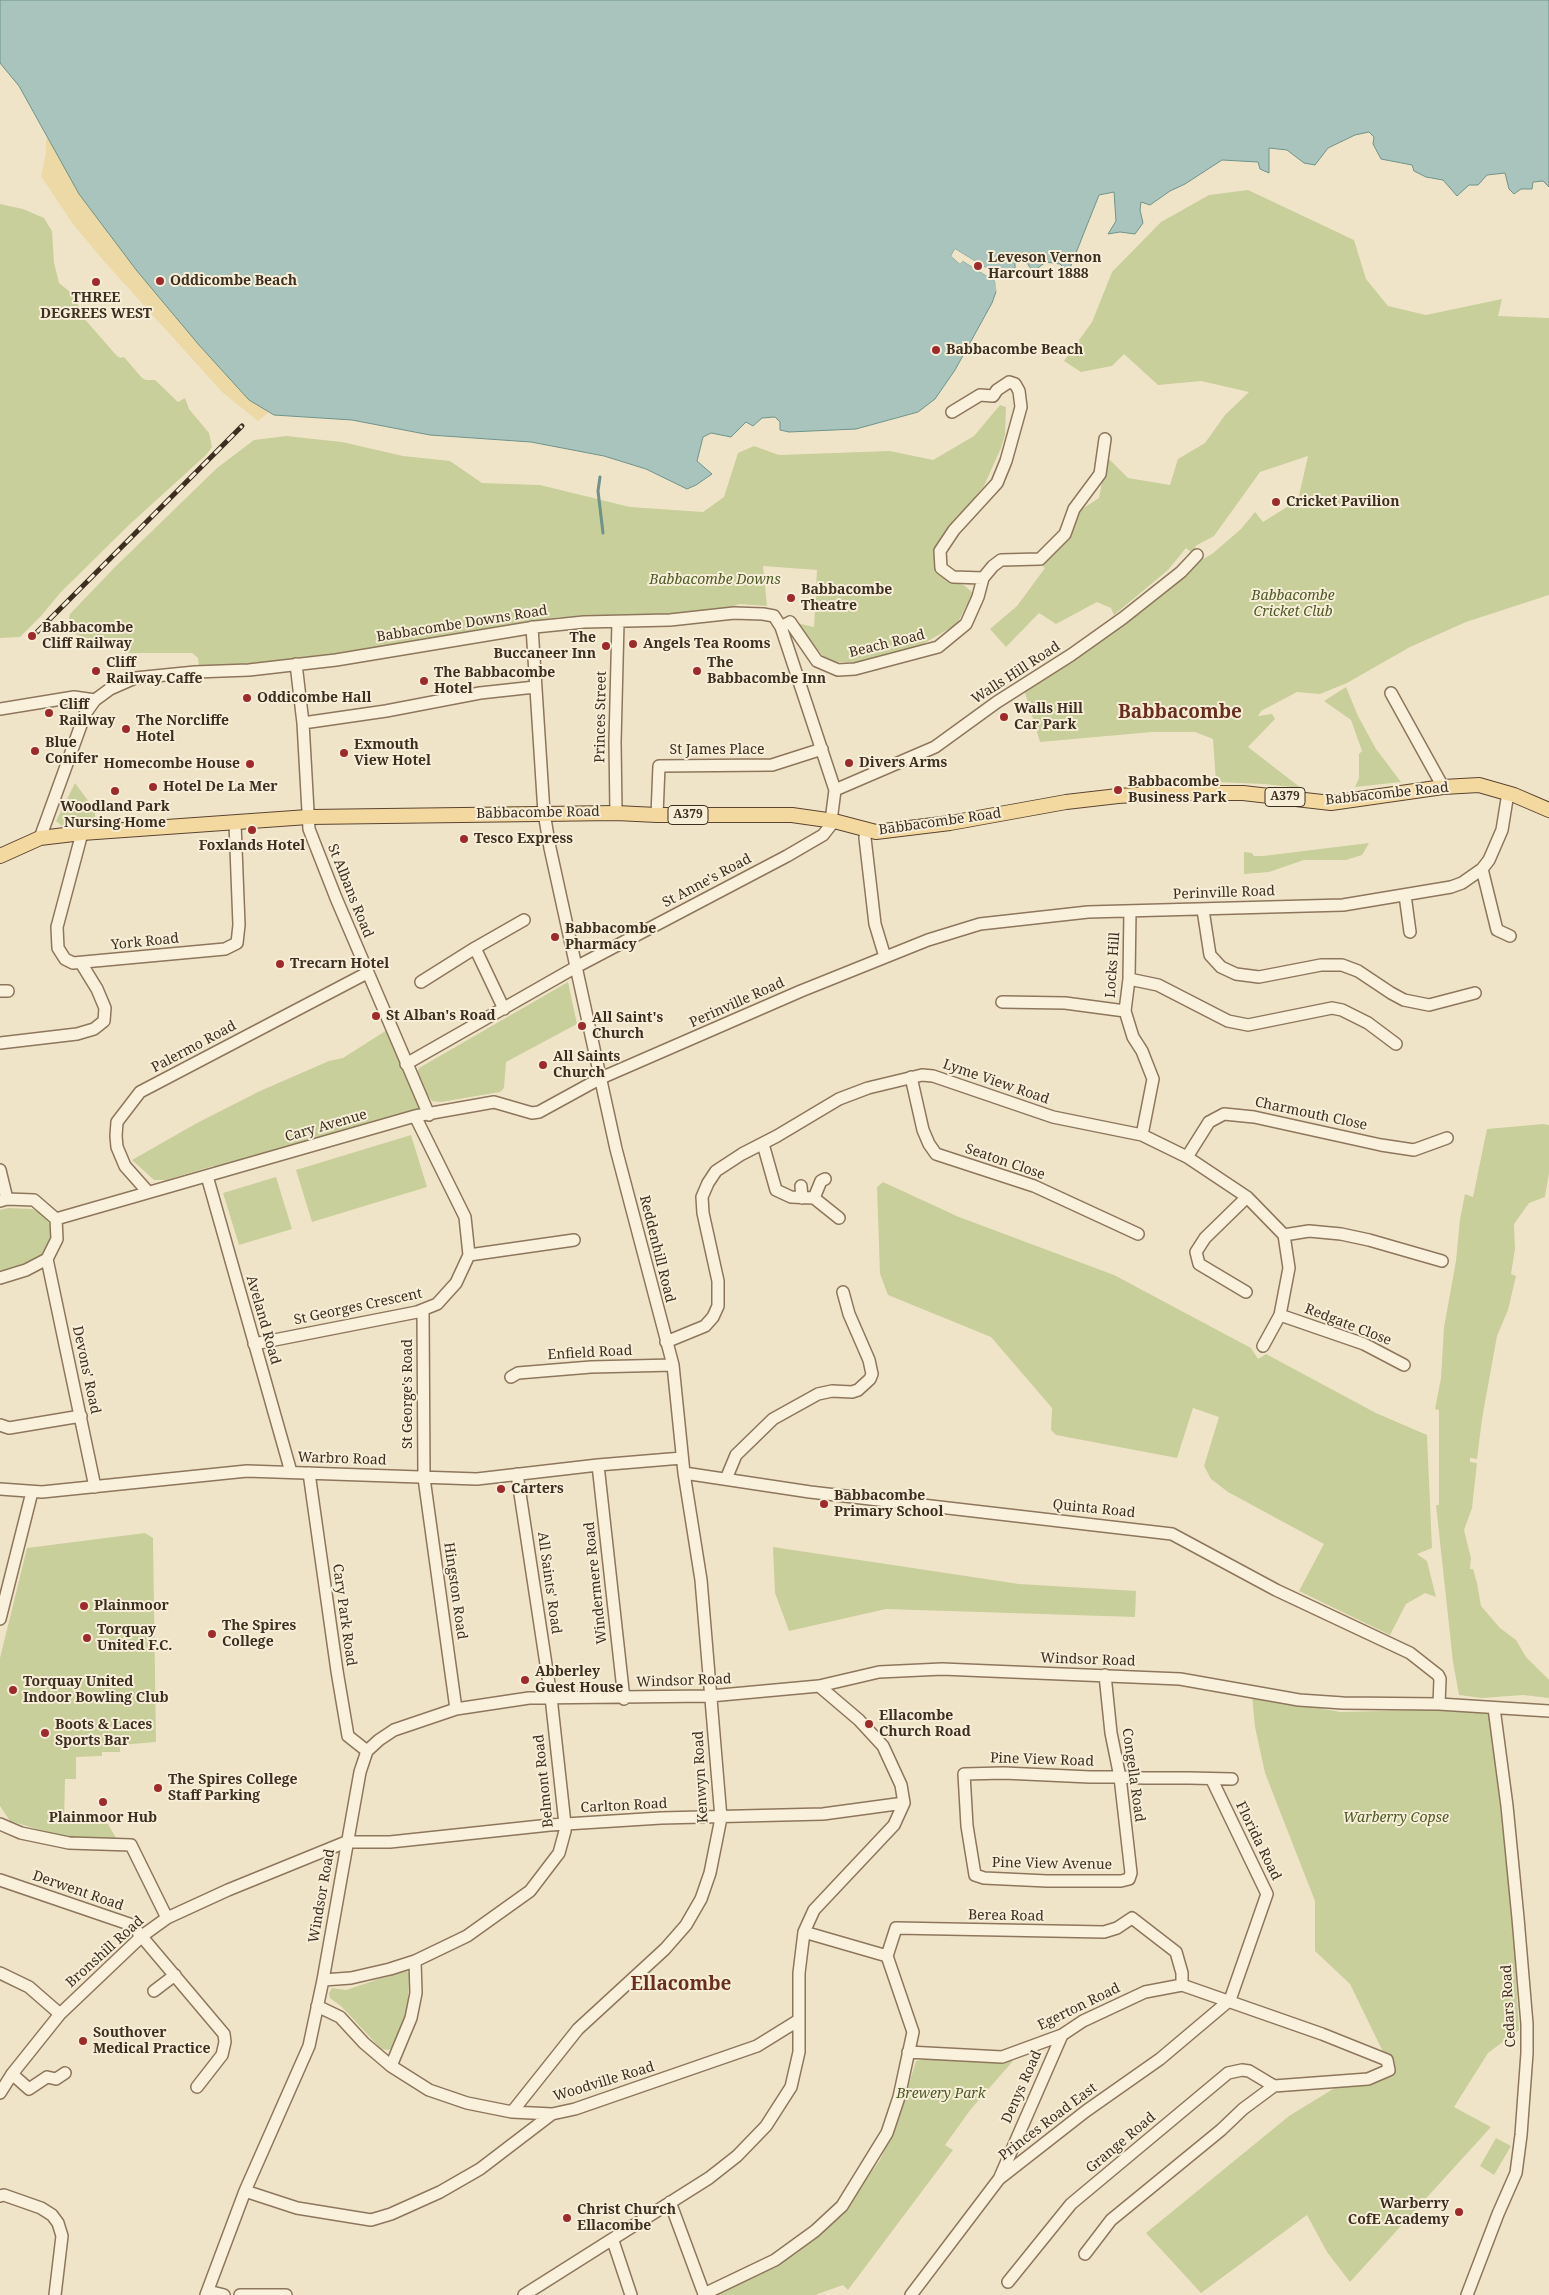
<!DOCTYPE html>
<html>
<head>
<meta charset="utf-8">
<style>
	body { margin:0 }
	canvas { display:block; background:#f0e4c8 }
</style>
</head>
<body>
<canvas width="1549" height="2295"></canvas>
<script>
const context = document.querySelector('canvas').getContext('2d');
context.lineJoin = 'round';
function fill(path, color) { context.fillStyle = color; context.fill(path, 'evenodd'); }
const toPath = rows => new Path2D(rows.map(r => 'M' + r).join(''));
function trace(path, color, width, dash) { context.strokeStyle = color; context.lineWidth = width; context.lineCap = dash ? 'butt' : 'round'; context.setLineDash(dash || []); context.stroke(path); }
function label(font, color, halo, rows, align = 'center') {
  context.font = font + ' "Noto Serif",serif'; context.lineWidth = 4; context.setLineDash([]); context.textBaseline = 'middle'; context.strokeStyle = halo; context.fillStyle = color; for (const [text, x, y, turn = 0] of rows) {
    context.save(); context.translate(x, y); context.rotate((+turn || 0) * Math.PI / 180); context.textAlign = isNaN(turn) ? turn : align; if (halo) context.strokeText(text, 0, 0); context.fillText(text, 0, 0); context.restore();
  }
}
fill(toPath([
	[1248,190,1354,240,1366,279,1388,306,1426,315,1502,299,1498,316,1549,318,1549,595,1466,622,1410,647,1347,683,1320,694,1297,692,1261,711,1258,716,1272,714,1275,719,1248,747,1301,788,1264,784,1216,782,1213,739,1195,732,1152,732,1040,742,1022,683,1126,621,1184,577,1196,563,1212,554,1241,529,1255,512,1263,522,1298,500,1308,456,1260,472,1214,536,1197,545,1191,552,1186,548,1168,570,1114,615,1111,608,1097,602,1056,624,1039,613,1006,647,990,629,1017,606,1045,568,1038,563,1053,554,1082,509,1099,498,1107,457,1128,478,1170,485,1178,459,1205,443,1225,415,1249,392,1201,381,1158,385,1124,354,1112,366,1081,372,1064,361,1092,322,1112,272,1161,222,1209,195],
	[0,204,23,209,44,218,52,231,54,263,59,283,75,296,82,316,116,355,120,358,124,357,142,378,146,380,155,380,178,402,185,398,189,409,209,433,212,447,206,455,129,525,61,592,41,616,20,637,0,638],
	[1000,405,1006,407,1005,435,1001,448,984,486,955,521,939,573,965,586,973,593,957,624,918,647,856,662,828,662,796,623,814,627,817,570,763,566,767,606,739,604,727,609,697,614,559,617,290,662,199,668,198,658,192,653,130,653,66,631,70,614,114,568,217,468,254,440,286,436,342,442,403,456,450,461,482,483,540,485,630,507,703,512,724,497,738,453,754,446,779,455,890,451,933,460,974,436],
	[1346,687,1358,716,1376,749,1401,782,1355,787,1359,778,1359,754,1362,751,1351,720,1324,701],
	[75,783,95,810,95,821,62,826,56,821],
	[1369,843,1362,855,1346,860,1304,860,1269,872,1244,874,1244,852,1252,853,1254,856,1263,856],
	[568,982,577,1024,506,1062,504,1088,500,1092,441,1102,432,1101,416,1077,419,1068],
	[387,1030,424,1112,232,1166,213,1166,166,1180,154,1180,132,1160,197,1123,260,1091,329,1061,343,1058],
	[1543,1124,1549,1125,1549,1173,1545,1197,1529,1203,1514,1224,1515,1249,1511,1274,1516,1276,1508,1310,1497,1336,1482,1419,1477,1459,1470,1458,1470,1462,1477,1463,1472,1508,1464,1530,1471,1558,1470,1569,1473,1569,1477,1583,1481,1606,1500,1628,1516,1640,1526,1657,1549,1680,1549,1698,1523,1695,1482,1698,1459,1695,1453,1662,1436,1505,1439,1505,1439,1410,1435,1409,1441,1378,1444,1327,1456,1261,1460,1219,1465,1194,1473,1197,1487,1129],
	[411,1135,427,1187,312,1222,296,1170],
	[276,1177,292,1229,239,1245,223,1193],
	[883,1182,959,1217,1114,1275,1251,1348,1258,1359,1266,1354,1376,1413,1427,1435,1432,1548,1417,1554,1427,1561,1436,1597,1425,1593,1406,1604,1390,1635,1299,1591,1324,1544,1228,1492,1211,1479,1204,1466,1219,1417,1193,1408,1177,1458,1056,1435,1051,1430,1052,1408,991,1337,888,1295,880,1274,877,1187],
	[8,1208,32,1209,42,1214,52,1227,51,1241,46,1252,35,1260,0,1272,0,1210],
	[145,1533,153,1538,156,1742,120,1745,120,1752,102,1752,102,1756,76,1757,76,1779,65,1779,64,1823,108,1824,116,1838,64,1837,10,1821,0,1806,0,1658,27,1548],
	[773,1547,1019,1584,1136,1591,1135,1617,886,1609,789,1631,775,1593],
	[1252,1696,1340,1712,1429,1710,1496,1712,1495,1765,1512,1904,1519,2030,1488,2053,1454,2107,1491,2127,1350,2282,1327,2252,1307,2215,1201,2293,1146,2233,1289,2116,1346,2081,1389,2070,1387,2060,1350,1984,1315,1951,1315,1901,1265,1773,1255,1727],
	[406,1970,409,1973,408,2008,393,2048,388,2050,381,2049,342,2007,330,1998,329,1993,332,1988,346,1990],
	[927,2059,973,2062,1013,2061,971,2109,945,2145,953,2150,848,2290,843,2285,815,2295,716,2295,797,2253,844,2210,880,2160,896,2125,916,2061],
	[1496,2138,1511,2146,1494,2175,1480,2166]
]), '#c9cf9b');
fill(toPath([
	[62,119,303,385,258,421,222,392,103,260,73,224,41,176,46,153,46,140]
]), '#ecd9a5');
const water = toPath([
	[0,0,1549,0,1549,187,1543,181,1533,182,1532,189,1521,189,1514,194,1509,189,1505,173,1487,175,1478,185,1469,185,1457,196,1443,180,1426,177,1414,171,1412,165,1381,159,1373,144,1374,137,1369,132,1355,135,1328,148,1315,165,1304,163,1287,150,1269,148,1269,173,1260,169,1258,162,1222,160,1185,184,1170,191,1150,205,1141,202,1140,210,1143,223,1135,234,1120,232,1108,234,1116,221,1114,192,1099,195,1070,268,1064,268,1060,264,1046,262,1035,270,1031,269,1022,255,1020,255,1015,259,1015,268,1001,277,955,249,951,256,960,264,963,261,995,281,997,289,992,303,955,370,935,399,918,412,856,429,789,432,780,430,780,422,775,417,762,418,753,426,746,422,731,437,711,433,703,437,697,461,712,474,696,485,687,489,646,469,604,456,531,442,430,435,352,420,274,415,249,400,199,345,137,271,79,194,19,86,0,63,0,0]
]);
fill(water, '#a9c4bc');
trace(water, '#6f938a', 1);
fill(toPath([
	[955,249,1001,277,1002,279,956,252,954,256,960,261,964,259,997,280,999,289,997,296,995,281,963,261,960,264,951,256]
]), '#f0e4c8');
trace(toPath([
	[600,477,598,491,603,533]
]), '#6f938a', 3);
const minor = toPath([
	[983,578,993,566,1001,560,1040,559,1065,534,1074,509,1100,474,1105,439],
	[781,627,790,622,817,661,838,670,855,669,938,647,966,624,978,597,983,578,953,577,941,568,940,551,954,530,997,483,1006,461,1021,407,1019,391,1015,384,1009,382,997,390,993,396,980,395,952,412],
	[296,664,303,723,309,829,336,898,429,1115],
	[1391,693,1443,787],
	[0,709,74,697,95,700],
	[303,723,386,711,480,693,535,687],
	[835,790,935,747,997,702,1071,655,1123,618,1181,572,1197,555],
	[616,813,615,742,618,622],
	[657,815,659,766,772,765,822,749],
	[866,830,865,838,875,924,885,957],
	[82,833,57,927,58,948,65,959,73,963,225,949,237,943,239,925,235,823],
	[40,838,85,714,95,700,110,689,135,678,195,672,249,670,336,660,535,627,584,622,670,620,734,613,763,614,774,616,781,627,835,790,831,821],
	[1482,869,1497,930,1510,936],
	[1405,895,1410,932],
	[1203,910,1210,955,1221,967,1236,974,1259,977,1321,965,1342,965,1358,971,1391,993,1404,1000,1429,1005,1475,993],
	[1130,911,1129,979,1125,1011,1133,1037,1142,1051,1153,1079,1142,1135],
	[1129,979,1158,985,1228,1021,1248,1025,1332,1008,1342,1010,1368,1023,1396,1044],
	[421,982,475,948],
	[0,991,8,991],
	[1002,1002,1065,1003,1125,1011],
	[504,1009,475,948,524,920],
	[0,1043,77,1034,94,1029,104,1021,105,1008,97,989,81,963],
	[406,1064,576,967,787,856,823,835,834,821],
	[911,1077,923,1130,929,1144,936,1154,1034,1186,1138,1234],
	[763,1144,776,1190,791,1197,814,1198,839,1218],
	[1187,1157,1209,1122,1224,1114,1254,1117,1381,1145,1414,1150,1447,1138],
	[0,1170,7,1199],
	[207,1176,291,1472],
	[801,1186,802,1198],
	[148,1192,125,1166,117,1147,116,1136,117,1122,140,1092,367,973],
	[814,1198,821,1181,825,1179],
	[0,1201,7,1199,34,1200,56,1219,57,1239,47,1259,26,1270,0,1278],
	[56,1219,415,1116,494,1102,532,1113,539,1112,601,1078,801,991,928,940,980,924,1088,912,1343,905,1451,887,1462,883,1482,869,1489,860,1502,830,1508,793],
	[1284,1235,1309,1231,1341,1234,1369,1240,1442,1261],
	[469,1255,574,1240],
	[47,1259,95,1487],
	[1246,1292,1199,1264,1196,1252,1205,1238,1247,1197],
	[423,1310,424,1478,456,1709],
	[1280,1315,1364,1344,1404,1365],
	[666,1342,705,1326,713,1317,718,1306,718,1281,703,1213,702,1197,708,1183,716,1171,742,1154,777,1136,839,1099,868,1088,922,1075,933,1076,1053,1117,1142,1135,1187,1157,1247,1197,1284,1235,1289,1268,1280,1315,1263,1346],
	[254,1344,417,1312,437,1304,456,1283,469,1255,465,1217,415,1116],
	[511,1377,518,1373,591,1367,673,1365],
	[0,1425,9,1428,81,1416],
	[598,1465,624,1699],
	[309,1473,337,1671,348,1736,367,1751],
	[684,1473,810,1492,1172,1534,1276,1590,1410,1653,1438,1675,1440,1679,1439,1704],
	[726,1479,736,1455,773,1419,818,1394,832,1391,852,1392,858,1390,870,1379,872,1374,869,1360,849,1314,843,1292],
	[0,1489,42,1492,247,1471,477,1479,598,1465,682,1458],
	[0,1619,32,1492],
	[1105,1675,1111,1733,1120,1777,1131,1873,1129,1879,1121,1881,1047,1881,984,1878,975,1875,967,1826,964,1774,1004,1773,1090,1777,1120,1777,1144,1778,1189,1778,1232,1779],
	[0,1824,21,1833,69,1843,131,1845,167,1918],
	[0,1880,132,1925,224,2034,225,2042,222,2055,197,2087],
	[887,1956,896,1928,1104,1932,1117,1928,1132,1918,1176,1952,1182,1973,1182,1985],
	[0,1973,29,1987,60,2014],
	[323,1980,351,1978,390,1969,415,1961,467,1936,530,1891,559,1853,565,1831,565,1824,551,1697,517,1474],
	[154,1991,175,1975],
	[317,2006,340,2017,364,2043,391,2066,429,2090,467,2103,512,2112,552,2114,575,2109,757,2046,799,2020],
	[908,2052,1002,2057,1062,2035,1083,2021,1145,1992,1182,1985,1322,2034,1387,2060,1389,2070,1368,2079,1274,2086,1243,2109,1221,2130,1111,2220,1085,2254],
	[391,2066,411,2018,416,1993,415,1961],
	[12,2074,29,2089,47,2077,56,2079,65,2073],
	[0,2093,12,2074,60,2014,142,1936,167,1918,228,1890,346,1842,390,1842,550,1825,661,1818,823,1814,904,1803],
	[512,2112,578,2029,665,1949,686,1925,701,1899,710,1873,721,1818,701,1580,684,1473,673,1365,616,1149,550,848,544,813,532,627],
	[1000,2177,1062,2035],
	[245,2191,297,2208,371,2220,391,2214,440,2192,480,2169,552,2114],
	[0,2196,4,2195,41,2208,52,2215,58,2223,62,2236,55,2295],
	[670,2202,704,2294,775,2260,815,2231,842,2206,887,2133,899,2097,913,2032,887,1956,804,1932],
	[613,2241,631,2295],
	[1008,2282,1071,2204,1228,2073,1242,2070,1249,2071,1274,2086],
	[208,2291,224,2295],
	[206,2295,245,2191,309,2046,323,1980,360,1772,367,1751,379,1740,394,1730,456,1709,529,1698,710,1696,819,1686,879,1672,942,1669,1180,1679,1299,1700,1343,1703,1439,1704,1549,1711],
	[240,2295,286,2295],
	[524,2295,709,2178,737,2156,766,2126,791,2087,799,2052,799,1973,804,1932,814,1910,894,1825,904,1803,901,1785,883,1746,859,1720,819,1686],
	[911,2295,999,2179,1086,2111,1160,2059,1230,2000,1267,1894,1212,1780],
	[1467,2295,1498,2214,1516,2173,1521,2135,1527,2053,1527,2024,1518,1918,1507,1806,1494,1708]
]);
const major = toPath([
	[0,856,40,838,82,833,308,817,616,813,657,815,792,815,834,821,876,832,950,823,1066,802,1118,796,1170,793,1243,793,1331,803,1443,787,1479,785,1514,795,1549,810]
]);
trace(minor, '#8d765c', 14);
trace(major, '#5b4430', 16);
trace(minor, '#faf1dc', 11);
trace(major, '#f3d9a0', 14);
const rail = toPath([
	[37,632,242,426]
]);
trace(rail, '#3d2e20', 5);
trace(rail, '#f7eed8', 3, [9]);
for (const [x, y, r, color] of [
	[978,266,5,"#9e2a2b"],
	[160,281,5,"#9e2a2b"],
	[96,282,5,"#9e2a2b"],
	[936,350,5,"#9e2a2b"],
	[1276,502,5,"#9e2a2b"],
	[791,598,5,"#9e2a2b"],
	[32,636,5,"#9e2a2b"],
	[633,644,5,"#9e2a2b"],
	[606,646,5,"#9e2a2b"],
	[96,671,5,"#9e2a2b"],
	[697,671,5,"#9e2a2b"],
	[424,681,5,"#9e2a2b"],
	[247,698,5,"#9e2a2b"],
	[49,713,5,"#9e2a2b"],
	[1004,717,5,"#9e2a2b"],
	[126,729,5,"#9e2a2b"],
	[35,751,5,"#9e2a2b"],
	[344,753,5,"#9e2a2b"],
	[849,763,5,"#9e2a2b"],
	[250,764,5,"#9e2a2b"],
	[153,787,5,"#9e2a2b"],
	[1118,790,5,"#9e2a2b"],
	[115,791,5,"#9e2a2b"],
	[252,830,5,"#9e2a2b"],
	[464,839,5,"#9e2a2b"],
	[555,937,5,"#9e2a2b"],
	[280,964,5,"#9e2a2b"],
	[376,1016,5,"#9e2a2b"],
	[582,1026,5,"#9e2a2b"],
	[543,1065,5,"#9e2a2b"],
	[501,1489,5,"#9e2a2b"],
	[824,1504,5,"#9e2a2b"],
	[84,1606,5,"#9e2a2b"],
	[212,1634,5,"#9e2a2b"],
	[87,1638,5,"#9e2a2b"],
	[525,1680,5,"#9e2a2b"],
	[13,1690,5,"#9e2a2b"],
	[869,1724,5,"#9e2a2b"],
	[45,1733,5,"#9e2a2b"],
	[158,1788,5,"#9e2a2b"],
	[103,1802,5,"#9e2a2b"],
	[83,2041,5,"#9e2a2b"],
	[1459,2212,5,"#9e2a2b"],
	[567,2218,5,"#9e2a2b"]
]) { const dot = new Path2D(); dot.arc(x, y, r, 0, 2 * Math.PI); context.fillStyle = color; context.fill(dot); trace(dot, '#f7eed8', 2); }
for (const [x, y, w] of [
	[1285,797,40],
	[688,815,40]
]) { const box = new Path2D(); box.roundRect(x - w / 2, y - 9.5, w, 19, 4); context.fillStyle = '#f7eed8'; context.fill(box); trace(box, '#3d2e20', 1); }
label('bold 12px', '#3d2e20', null, [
	["A379",1285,797],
	["A379",688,815]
]);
label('bold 14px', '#3d2e20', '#f7eed8', [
	["Leveson Vernon",988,258],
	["Harcourt 1888",988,274],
	["Oddicombe Beach",170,281],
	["THREE",96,298,"center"],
	["DEGREES WEST",96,314,"center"],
	["Babbacombe Beach",946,350],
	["Cricket Pavilion",1286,502],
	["Babbacombe",801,590],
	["Theatre",801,606],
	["Babbacombe",42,628],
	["Cliff Railway",42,644],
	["The",596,638,"right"],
	["Buccaneer Inn",596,654,"right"],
	["Angels Tea Rooms",643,644],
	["Cliff",106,663],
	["Railway Caffe",106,679],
	["The",707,663],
	["Babbacombe Inn",707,679],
	["The Babbacombe",434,673],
	["Hotel",434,689],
	["Oddicombe Hall",257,698],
	["Cliff",59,705],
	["Railway",59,721],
	["Walls Hill",1014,709],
	["Car Park",1014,725],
	["The Norcliffe",136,721],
	["Hotel",136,737],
	["Blue",45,743],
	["Conifer",45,759],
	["Exmouth",354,745],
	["View Hotel",354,761],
	["Divers Arms",859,763],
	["Homecombe House",240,764,"right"],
	["Babbacombe",1128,782],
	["Business Park",1128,798],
	["Hotel De La Mer",163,787],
	["Woodland Park",115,807,"center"],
	["Nursing Home",115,823,"center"],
	["Tesco Express",474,839],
	["Foxlands Hotel",252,846,"center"],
	["Babbacombe",565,929],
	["Pharmacy",565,945],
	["Trecarn Hotel",290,964],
	["St Alban's Road",386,1016],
	["All Saint's",592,1018],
	["Church",592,1034],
	["All Saints",553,1057],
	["Church",553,1073],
	["Carters",511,1489],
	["Babbacombe",834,1496],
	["Primary School",834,1512],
	["Plainmoor",94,1606],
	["The Spires",222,1626],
	["College",222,1642],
	["Torquay",97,1630],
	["United F.C.",97,1646],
	["Abberley",535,1672],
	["Guest House",535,1688],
	["Torquay United",23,1682],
	["Indoor Bowling Club",23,1698],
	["Ellacombe",879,1716],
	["Church Road",879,1732],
	["Boots & Laces",55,1725],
	["Sports Bar",55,1741],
	["The Spires College",168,1780],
	["Staff Parking",168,1796],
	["Plainmoor Hub",103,1818,"center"],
	["Southover",93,2033],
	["Medical Practice",93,2049],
	["Warberry",1449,2204,"right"],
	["CofE Academy",1449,2220,"right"],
	["Christ Church",577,2210],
	["Ellacombe",577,2226]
], 'left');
label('italic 14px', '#4d5a26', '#f7eed8', [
	["Babbacombe Downs",715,580],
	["Babbacombe",1293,596],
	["Cricket Club",1293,612],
	["Warberry Copse",1396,1818],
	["Brewery Park",941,2094]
]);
label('14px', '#3d2e20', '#f7eed8', [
	["Babbacombe Downs Road",462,624,-9],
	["Beach Road",887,644,-14],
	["Walls Hill Road",1016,673,-33],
	["Princes Street",601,717,-89],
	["St James Place",717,750],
	["Babbacombe Road",1387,794,-6],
	["Babbacombe Road",538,813,-1],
	["Babbacombe Road",940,822,-8],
	["St Anne's Road",707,881,-28],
	["St Albans Road",350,891,68],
	["Perinville Road",1224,893,-2],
	["York Road",145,942,-6],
	["Locks Hill",1113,965,-86],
	["Perinville Road",737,1003,-24],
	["Palermo Road",194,1047,-28],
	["Lyme View Road",996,1082,19],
	["Charmouth Close",1311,1114,12],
	["Cary Avenue",326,1126,-16],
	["Seaton Close",1005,1162,19],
	["Reddenhill Road",657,1249,76],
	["St Georges Crescent",358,1307,-12],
	["Aveland Road",263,1320,74],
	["Redgate Close",1348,1325,21],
	["Enfield Road",590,1353,-3],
	["Devons' Road",86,1370,78],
	["St George's Road",408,1394,-90],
	["Warbro Road",342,1459,2],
	["Quinta Road",1094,1509,6],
	["All Saints' Road",549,1583,82],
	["Windermere Road",596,1583,-96],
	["Hingston Road",455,1591,82],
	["Cary Park Road",344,1615,82],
	["Windsor Road",1088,1660,2],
	["Windsor Road",684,1681,-2],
	["Pine View Road",1042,1760,2],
	["Congella Road",1133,1775,82],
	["Kenwyn Road",701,1777,-93],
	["Belmont Road",544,1781,-96],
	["Carlton Road",624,1806,-3],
	["Florida Road",1258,1841,64],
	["Pine View Avenue",1052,1864,1],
	["Derwent Road",78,1891,19],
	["Windsor Road",322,1896,-80],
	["Berea Road",1006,1916,1],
	["Bronshill Road",105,1952,-42],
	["Cedars Road",1509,2006,-93],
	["Egerton Road",1079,2007,-26],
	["Woodville Road",604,2082,-17],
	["Denys Road",1022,2087,-66],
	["Princes Road East",1048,2122,-37],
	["Grange Road",1121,2143,-40]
]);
label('bold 19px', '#6b2e1e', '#f7eed8', [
	["Babbacombe",1180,713],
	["Ellacombe",681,1985]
]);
</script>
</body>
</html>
